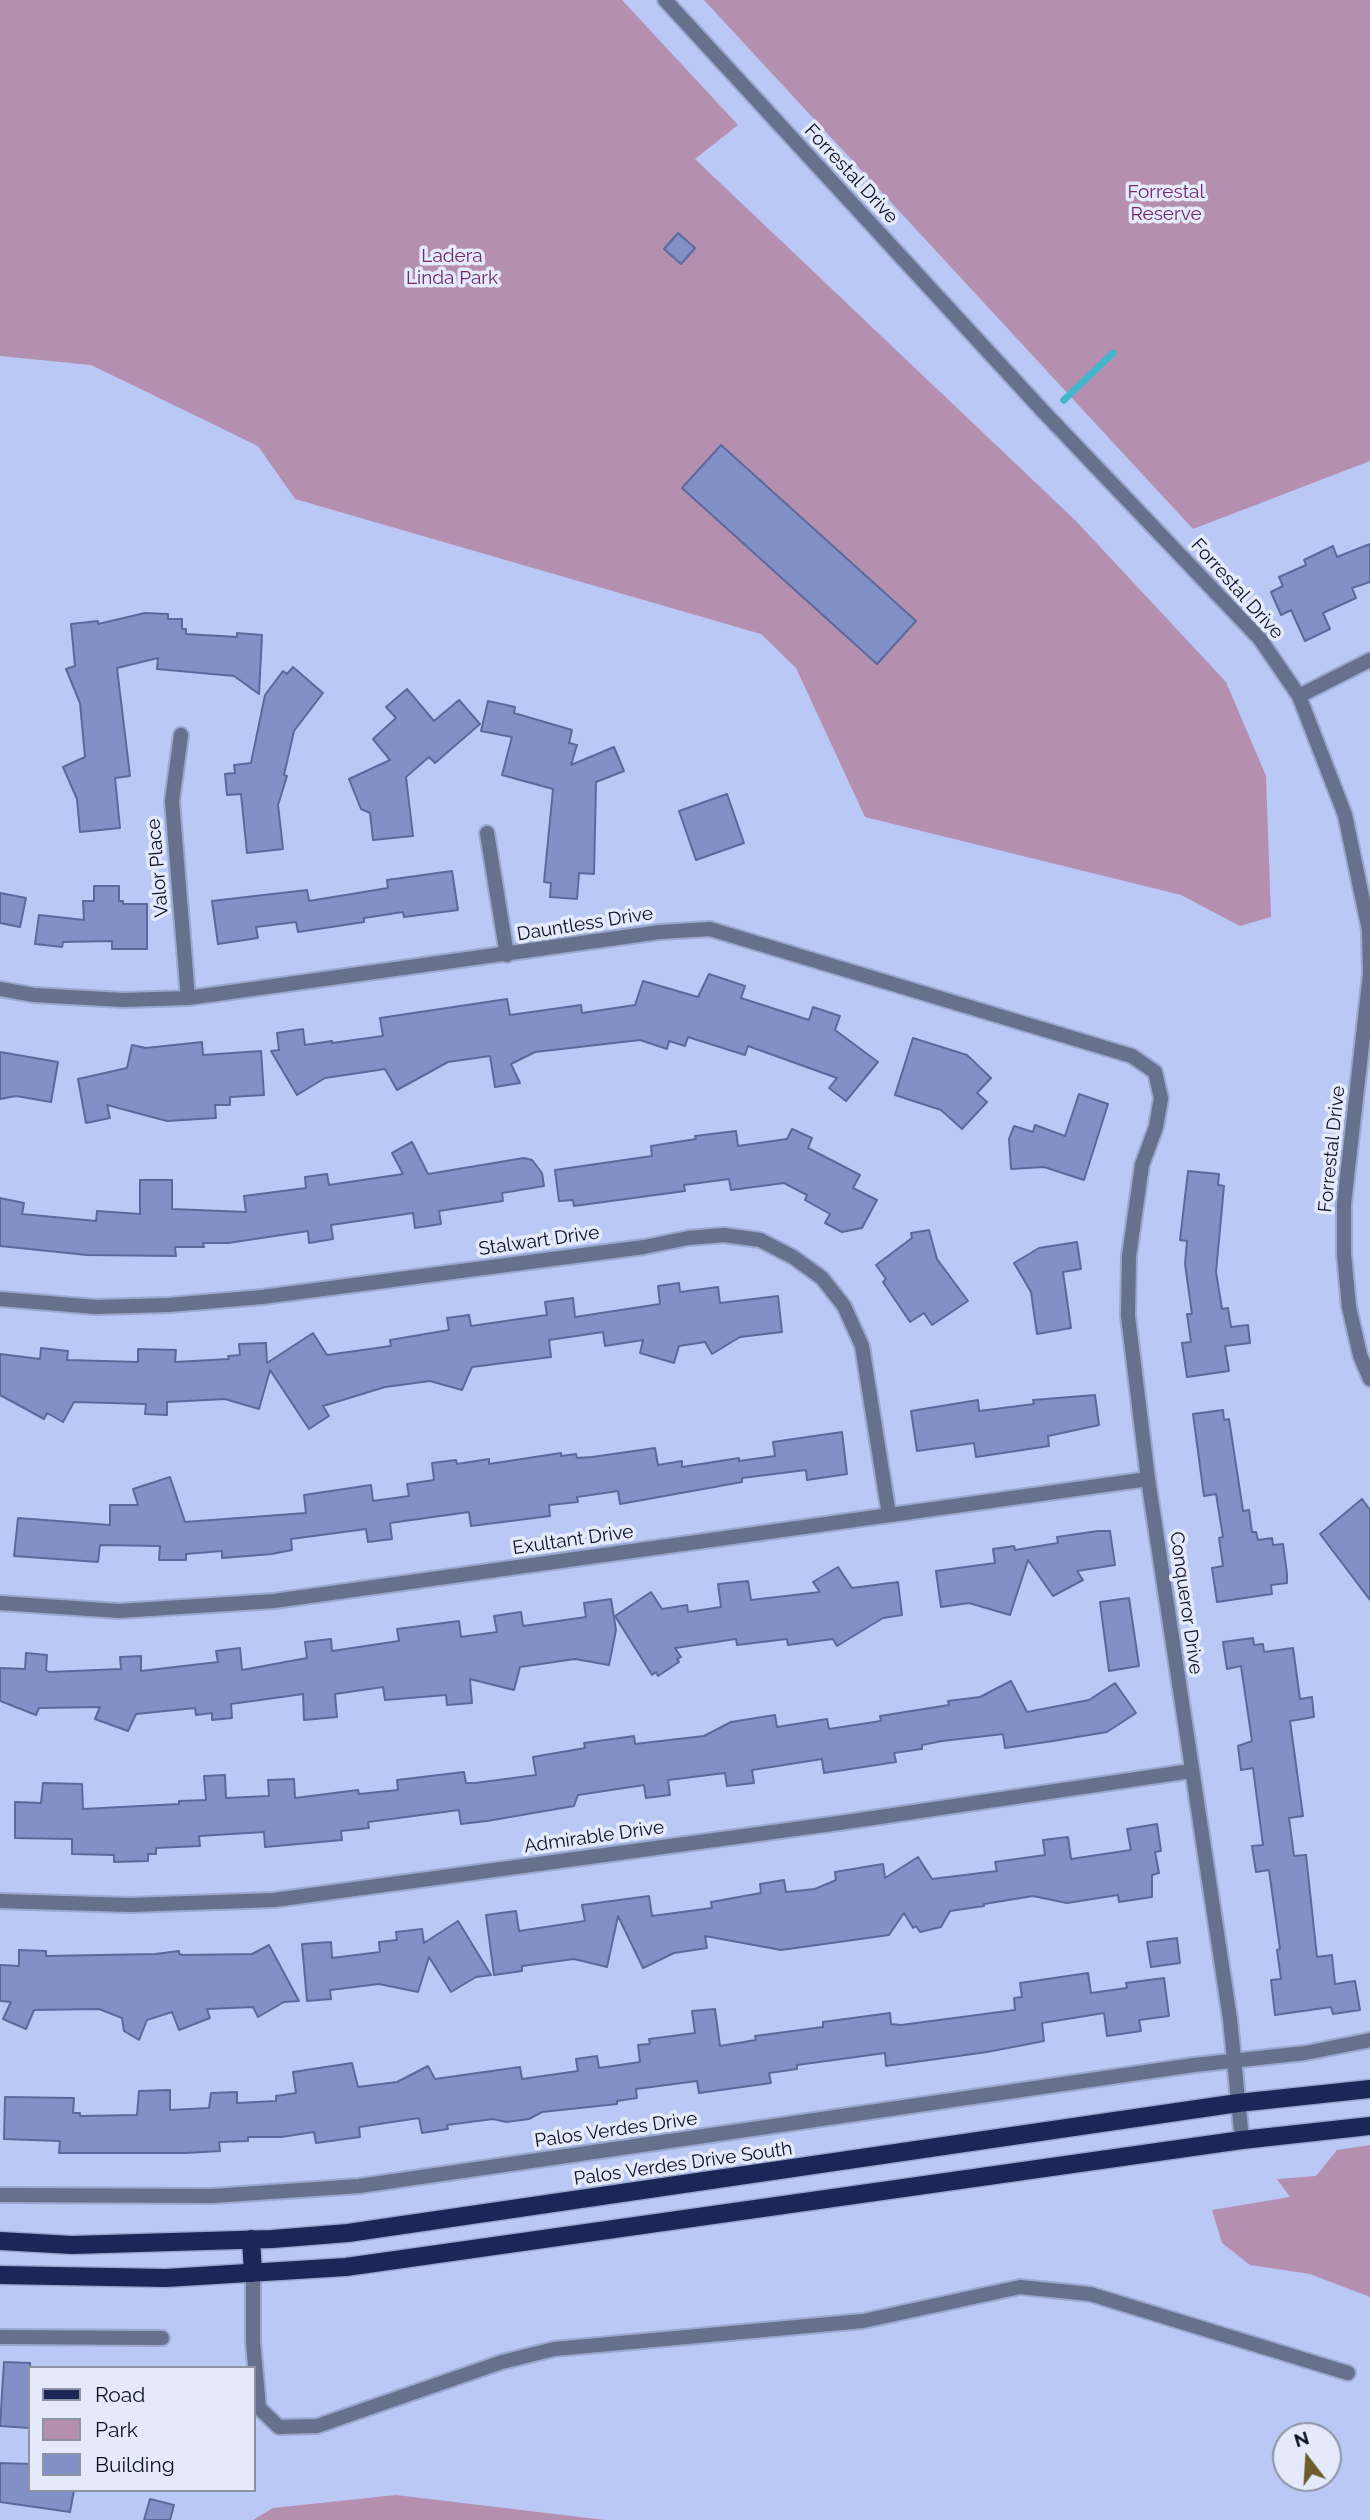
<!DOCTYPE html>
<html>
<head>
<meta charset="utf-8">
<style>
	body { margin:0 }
	#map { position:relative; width:1370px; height:2520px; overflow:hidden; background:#b9c8f5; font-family:Raleway,sans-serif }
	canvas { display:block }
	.legend { position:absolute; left:28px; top:2366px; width:228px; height:126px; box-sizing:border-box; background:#e4eafb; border:2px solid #8d93a5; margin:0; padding:9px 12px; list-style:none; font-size:21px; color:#0b1024 }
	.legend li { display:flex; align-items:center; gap:14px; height:35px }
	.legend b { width:35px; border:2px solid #8d93a5 }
	.north { position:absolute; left:1272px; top:2422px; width:70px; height:70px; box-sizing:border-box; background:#e4eafb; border:2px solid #8d93a5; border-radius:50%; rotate:343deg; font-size:19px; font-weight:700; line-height:28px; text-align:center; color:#0b1024 }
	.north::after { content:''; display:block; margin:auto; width:24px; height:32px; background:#6e5d2b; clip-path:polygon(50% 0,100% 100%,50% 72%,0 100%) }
</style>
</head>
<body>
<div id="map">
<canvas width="1370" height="2520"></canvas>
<ul class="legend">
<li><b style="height:9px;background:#1c2757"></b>Road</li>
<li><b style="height:19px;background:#b58fb0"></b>Park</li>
<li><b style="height:19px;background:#8191c7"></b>Building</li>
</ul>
<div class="north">N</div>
</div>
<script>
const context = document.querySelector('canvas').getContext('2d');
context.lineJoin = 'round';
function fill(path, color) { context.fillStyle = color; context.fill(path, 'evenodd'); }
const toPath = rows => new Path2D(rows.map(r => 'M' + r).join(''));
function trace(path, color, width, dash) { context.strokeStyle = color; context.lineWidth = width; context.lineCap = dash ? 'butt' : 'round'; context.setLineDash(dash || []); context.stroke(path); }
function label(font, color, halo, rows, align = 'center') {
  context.font = font + ' Raleway,sans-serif'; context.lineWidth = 7; context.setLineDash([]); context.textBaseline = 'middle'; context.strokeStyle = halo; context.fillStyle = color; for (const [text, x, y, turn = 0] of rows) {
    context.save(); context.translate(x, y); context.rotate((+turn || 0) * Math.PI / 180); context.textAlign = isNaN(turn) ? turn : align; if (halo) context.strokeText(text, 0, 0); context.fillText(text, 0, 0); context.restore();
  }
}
fill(toPath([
	[0,0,622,0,738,125,695,159,1076,521,1226,682,1266,776,1271,917,1240,926,1181,895,865,817,796,668,761,634,295,499,258,446,91,365,0,356],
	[704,0,1370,0,1370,461,1193,529],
	[1370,2145,1370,2297,1310,2274,1250,2265,1222,2243,1212,2210,1290,2197,1277,2179,1316,2176,1337,2150],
	[396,2495,605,2520,253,2520,273,2508]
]), '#b58fb0');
trace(toPath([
	[1064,400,1113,353]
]), '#44b6c9', 7);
const building = toPath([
	[678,233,695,248,681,264,664,249,678,233],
	[721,445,916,621,877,664,682,488,721,445],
	[1370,544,1370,582,1352,588,1356,598,1323,613,1330,629,1305,641,1291,610,1281,615,1271,592,1283,586,1279,577,1306,565,1304,560,1333,546,1337,557,1370,544],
	[145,613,168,614,168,619,182,619,182,629,186,629,186,634,237,637,237,633,262,635,259,694,234,676,157,669,158,658,117,668,130,776,115,778,120,828,80,832,77,799,63,767,85,757,80,703,66,669,75,666,71,624,98,621,98,624,145,613],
	[293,667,323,693,294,731,284,775,287,776,278,805,283,849,247,853,241,794,227,795,225,774,235,773,234,765,251,763,265,695,283,671,287,674,293,667],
	[407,689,434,721,459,700,480,724,435,763,429,757,406,777,413,836,373,840,370,813,361,809,349,779,390,760,373,739,396,718,386,707,407,689],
	[488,701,515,707,514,713,572,730,569,743,577,745,571,765,614,747,624,771,596,782,594,874,579,873,577,899,550,897,551,883,544,882,553,789,502,775,512,737,481,731,488,701],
	[727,794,744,843,696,860,679,811,727,794],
	[452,871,458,910,404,917,403,912,364,918,364,922,298,932,296,922,256,927,258,938,218,944,212,901,307,890,309,901,388,888,387,880,452,871],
	[94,886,119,886,119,901,123,901,123,904,147,904,147,949,112,949,112,941,63,942,62,947,35,944,39,915,84,920,83,901,94,901,94,886],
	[0,893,26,898,20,927,0,923,0,893],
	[709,974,745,986,741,998,809,1020,813,1007,840,1016,835,1030,878,1062,846,1101,829,1088,837,1078,748,1046,745,1055,688,1037,685,1046,669,1041,667,1049,640,1040,535,1052,511,1064,520,1083,495,1087,490,1056,448,1062,397,1090,385,1069,325,1078,297,1095,271,1051,279,1050,277,1033,303,1029,305,1045,332,1041,332,1043,383,1036,380,1018,507,999,510,1015,581,1005,582,1013,635,1005,643,981,698,997,709,974],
	[913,1038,967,1055,991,1078,977,1093,987,1102,962,1129,941,1110,895,1095,913,1038],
	[202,1042,203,1055,261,1051,264,1095,230,1097,230,1105,215,1105,216,1118,167,1121,107,1105,110,1118,86,1123,78,1079,127,1068,132,1045,146,1048,202,1042],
	[0,1052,58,1062,51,1102,16,1096,0,1099,0,1052],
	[1079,1094,1108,1104,1084,1180,1044,1167,1011,1169,1009,1139,1014,1126,1033,1132,1035,1125,1065,1136,1079,1094],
	[792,1129,812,1138,808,1148,860,1175,853,1188,877,1200,862,1228,842,1232,825,1223,830,1214,805,1200,807,1195,784,1183,731,1190,729,1179,684,1185,685,1191,574,1206,573,1200,559,1201,555,1170,652,1156,651,1146,696,1139,695,1136,736,1131,738,1146,787,1139,792,1129],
	[412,1142,428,1174,524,1158,532,1160,542,1173,544,1186,502,1193,503,1201,439,1211,441,1224,415,1228,413,1213,331,1225,333,1239,309,1243,308,1231,228,1243,203,1243,204,1247,175,1247,176,1256,87,1255,0,1246,0,1198,24,1203,22,1214,96,1221,97,1211,140,1214,140,1180,172,1180,172,1209,246,1212,244,1196,306,1188,305,1177,327,1174,329,1185,403,1174,392,1153,412,1142],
	[1188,1171,1219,1174,1218,1185,1224,1186,1216,1272,1222,1309,1228,1308,1231,1327,1248,1325,1250,1343,1225,1346,1229,1371,1187,1377,1182,1343,1191,1342,1187,1314,1192,1314,1185,1264,1187,1241,1180,1240,1188,1171],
	[929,1230,937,1259,968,1301,932,1325,924,1313,910,1322,883,1282,886,1279,876,1265,912,1238,911,1233,929,1230],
	[1077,1242,1081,1269,1063,1272,1071,1328,1037,1334,1031,1292,1014,1263,1039,1248,1077,1242],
	[679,1283,680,1292,718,1287,720,1303,778,1296,782,1332,740,1337,712,1354,705,1342,679,1346,674,1363,640,1353,643,1340,605,1346,603,1332,549,1340,551,1357,472,1367,462,1390,430,1381,385,1387,323,1406,329,1416,309,1429,270,1370,259,1409,225,1399,167,1402,167,1415,145,1414,146,1404,74,1402,63,1422,47,1413,44,1419,0,1395,0,1354,40,1359,41,1348,68,1351,67,1360,138,1362,138,1349,176,1350,175,1362,229,1359,228,1356,240,1355,239,1344,266,1343,267,1363,313,1333,327,1355,391,1346,390,1340,449,1330,447,1318,469,1315,471,1326,547,1315,545,1302,573,1298,575,1317,660,1304,658,1286,679,1283],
	[1095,1395,1099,1425,1048,1436,1049,1446,976,1457,974,1443,917,1451,911,1411,978,1400,979,1411,1034,1404,1033,1400,1095,1395],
	[1223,1410,1224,1420,1229,1419,1243,1511,1249,1510,1252,1532,1256,1532,1258,1540,1272,1538,1273,1545,1283,1544,1287,1574,1287,1583,1271,1585,1272,1594,1217,1602,1212,1568,1223,1566,1219,1538,1223,1537,1216,1494,1204,1496,1193,1414,1223,1410],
	[842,1432,847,1474,807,1480,806,1470,742,1478,742,1482,620,1504,618,1491,577,1497,578,1502,549,1505,550,1516,471,1526,469,1512,390,1523,392,1539,368,1542,366,1529,291,1539,292,1550,272,1554,222,1558,222,1551,186,1554,186,1560,159,1560,160,1546,100,1545,98,1562,14,1556,18,1518,110,1525,110,1505,138,1505,133,1489,170,1477,185,1522,306,1513,304,1495,371,1485,373,1501,409,1496,407,1484,434,1480,432,1463,456,1460,457,1464,489,1459,489,1464,561,1453,561,1456,576,1454,577,1458,592,1457,655,1448,658,1465,682,1461,682,1467,739,1458,739,1461,775,1456,773,1442,842,1432],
	[1362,1499,1370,1510,1370,1600,1320,1534,1362,1499],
	[1098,1531,1110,1531,1115,1565,1077,1571,1083,1580,1053,1596,1028,1560,1010,1615,969,1603,941,1607,936,1571,995,1563,993,1549,1014,1546,1015,1550,1058,1543,1057,1537,1098,1531],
	[838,1567,852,1588,898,1582,902,1615,883,1618,837,1646,833,1639,788,1645,787,1639,737,1645,736,1639,675,1648,681,1657,677,1659,679,1662,658,1676,656,1672,652,1675,615,1616,651,1592,662,1609,687,1605,688,1612,721,1607,718,1584,748,1581,751,1600,820,1592,813,1582,838,1567],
	[1129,1598,1139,1666,1109,1671,1100,1602,1129,1598],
	[611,1599,616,1630,609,1665,575,1659,520,1667,514,1690,470,1679,472,1703,447,1705,446,1695,385,1700,383,1687,335,1694,337,1717,304,1720,303,1694,231,1704,232,1718,212,1720,212,1713,196,1715,195,1708,136,1714,128,1731,95,1719,100,1707,39,1708,36,1715,0,1701,0,1668,25,1669,26,1653,47,1655,46,1670,49,1672,121,1669,120,1657,141,1656,141,1671,218,1662,216,1651,240,1648,242,1670,307,1658,305,1642,331,1639,332,1651,399,1641,397,1629,459,1621,461,1637,497,1632,494,1616,521,1612,523,1626,586,1617,584,1603,611,1599],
	[1253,1638,1254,1645,1263,1644,1264,1652,1293,1648,1300,1699,1312,1697,1314,1717,1290,1721,1303,1816,1289,1818,1294,1856,1306,1855,1317,1957,1332,1955,1335,1984,1355,1981,1360,2010,1333,2014,1331,2007,1275,2015,1271,1980,1281,1979,1277,1950,1280,1949,1269,1870,1256,1872,1252,1846,1263,1845,1253,1768,1241,1770,1238,1746,1252,1741,1241,1666,1227,1669,1223,1642,1253,1638],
	[1011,1681,1027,1712,1089,1700,1115,1683,1136,1713,1107,1732,1053,1741,1005,1748,1003,1734,942,1741,922,1745,922,1749,894,1753,896,1762,824,1773,822,1759,752,1770,754,1783,727,1786,725,1773,668,1780,670,1795,646,1798,644,1785,578,1795,574,1806,487,1821,461,1824,459,1810,368,1822,369,1828,341,1831,342,1840,265,1847,264,1832,199,1836,200,1846,156,1848,156,1854,148,1854,148,1861,114,1862,114,1855,72,1854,72,1839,15,1838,15,1802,41,1803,43,1783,82,1784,83,1809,179,1804,179,1801,206,1800,204,1776,225,1775,226,1798,269,1796,268,1780,294,1779,295,1798,358,1790,359,1794,398,1790,397,1780,464,1772,466,1783,475,1783,536,1775,533,1757,585,1748,584,1743,634,1736,635,1744,704,1736,731,1722,775,1715,777,1727,827,1719,829,1729,881,1721,880,1716,949,1705,948,1701,980,1697,1011,1681],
	[1157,1824,1161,1851,1155,1852,1159,1873,1152,1875,1152,1897,1119,1902,1118,1895,1067,1903,1033,1896,984,1904,984,1906,950,1911,941,1927,920,1932,916,1926,913,1928,904,1913,889,1935,781,1950,705,1936,707,1948,674,1953,643,1968,618,1916,607,1967,574,1959,522,1966,522,1971,494,1975,486,1915,516,1911,519,1931,585,1921,582,1905,649,1896,652,1916,712,1908,711,1902,761,1893,760,1884,784,1880,786,1892,815,1889,836,1880,835,1872,883,1864,885,1878,918,1857,932,1879,997,1871,995,1862,1045,1855,1043,1840,1068,1837,1071,1859,1131,1850,1127,1829,1157,1824],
	[458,1921,491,1975,476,1977,451,1992,429,1957,418,1992,379,1984,330,1990,331,1999,307,2001,302,1944,331,1942,332,1958,380,1952,379,1942,397,1940,396,1932,422,1929,424,1943,458,1921],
	[1177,1938,1180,1963,1151,1967,1147,1942,1177,1938],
	[269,1945,299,2001,284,2002,258,2017,253,2007,207,2009,210,2018,179,2030,172,2012,147,2020,139,2040,124,2031,122,2018,99,2009,34,2010,26,2029,3,2019,11,2002,0,2001,0,1965,19,1966,19,1950,46,1951,46,1956,155,1954,179,1951,179,1954,183,1955,252,1954,269,1945],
	[1088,1973,1091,1993,1127,1988,1126,1983,1164,1978,1169,2016,1139,2020,1141,2031,1107,2036,1104,2013,1042,2023,1044,2041,987,2052,886,2066,885,2053,797,2065,797,2069,769,2073,771,2083,699,2093,697,2081,636,2089,637,2098,617,2101,617,2104,542,2112,529,2119,506,2122,493,2119,447,2125,448,2129,422,2133,419,2118,359,2127,360,2137,316,2143,314,2132,281,2137,248,2137,248,2141,219,2142,220,2151,186,2153,59,2153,60,2141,4,2139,5,2097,74,2098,73,2113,80,2113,80,2116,137,2115,139,2091,170,2090,170,2110,209,2108,211,2093,237,2092,237,2103,276,2101,276,2096,296,2093,293,2072,352,2063,358,2087,397,2082,428,2066,435,2079,520,2067,522,2079,578,2071,576,2059,597,2056,599,2068,640,2062,638,2045,650,2044,649,2039,695,2033,692,2011,715,2009,720,2046,756,2040,755,2036,823,2027,823,2022,890,2013,891,2024,901,2025,1015,2010,1014,1998,1022,1997,1020,1983,1088,1973],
	[4,2362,30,2363,30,2428,0,2426,4,2362],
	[0,2463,30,2464,30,2490,74,2490,70,2512,0,2502,0,2463],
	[150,2499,174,2505,170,2520,144,2520,150,2499]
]);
fill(building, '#8191c7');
trace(building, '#5a699b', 2);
const street = toPath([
	[665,0,1041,409,1260,639,1299,696,1345,815,1369,930,1370,974,1344,1204,1344,1254,1349,1307,1360,1355,1370,1379],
	[1299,696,1370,660],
	[181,735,172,801,188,998],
	[487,833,507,955],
	[0,989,34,995,123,1000,188,998,660,932,710,929,1132,1056,1155,1072,1161,1098,1156,1127,1142,1165,1129,1256,1128,1316,1148,1479,1230,2019,1242,2140],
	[0,1299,96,1307,169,1305,262,1297,644,1247,688,1238,724,1235,760,1240,793,1257,822,1278,844,1306,862,1346,889,1515],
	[0,1603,119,1611,274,1601,1148,1479],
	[0,1901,130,1905,274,1900,839,1823,1191,1771],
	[0,2195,212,2196,359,2186,1194,2065,1305,2053,1370,2040],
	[253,2273,253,2342,259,2408,279,2427,317,2426,502,2362,554,2349,863,2321,1020,2287,1090,2294,1348,2373],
	[0,2337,162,2338]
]);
const primary = toPath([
	[251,2239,253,2273],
	[0,2241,72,2245,272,2239,348,2233,1238,2103,1370,2089],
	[0,2275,166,2278,346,2267,1242,2140,1370,2126]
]);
trace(street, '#9aa7cf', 18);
trace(primary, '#9aa7cf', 21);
trace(street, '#67708d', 14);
trace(primary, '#1c2757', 18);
label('19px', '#0b1024', '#e4eafb', [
	["Forrestal Drive",851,174,47],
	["Forrestal Drive",1237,589,48],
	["Valor Place",158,868,-95],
	["Dauntless Drive",585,924,-9],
	["Forrestal Drive",1332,1149,-84],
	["Stalwart Drive",539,1241,-8],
	["Exultant Drive",573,1540,-8],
	["Conqueror Drive",1186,1603,82],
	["Admirable Drive",594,1837,-8],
	["Palos Verdes Drive",616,2130,-8],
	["Palos Verdes Drive South",683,2164,-8]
]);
label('19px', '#70276b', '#e4eafb', [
	["Forrestal",1166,192],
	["Reserve",1166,214],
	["Ladera",452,256],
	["Linda Park",452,278]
]);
</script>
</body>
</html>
